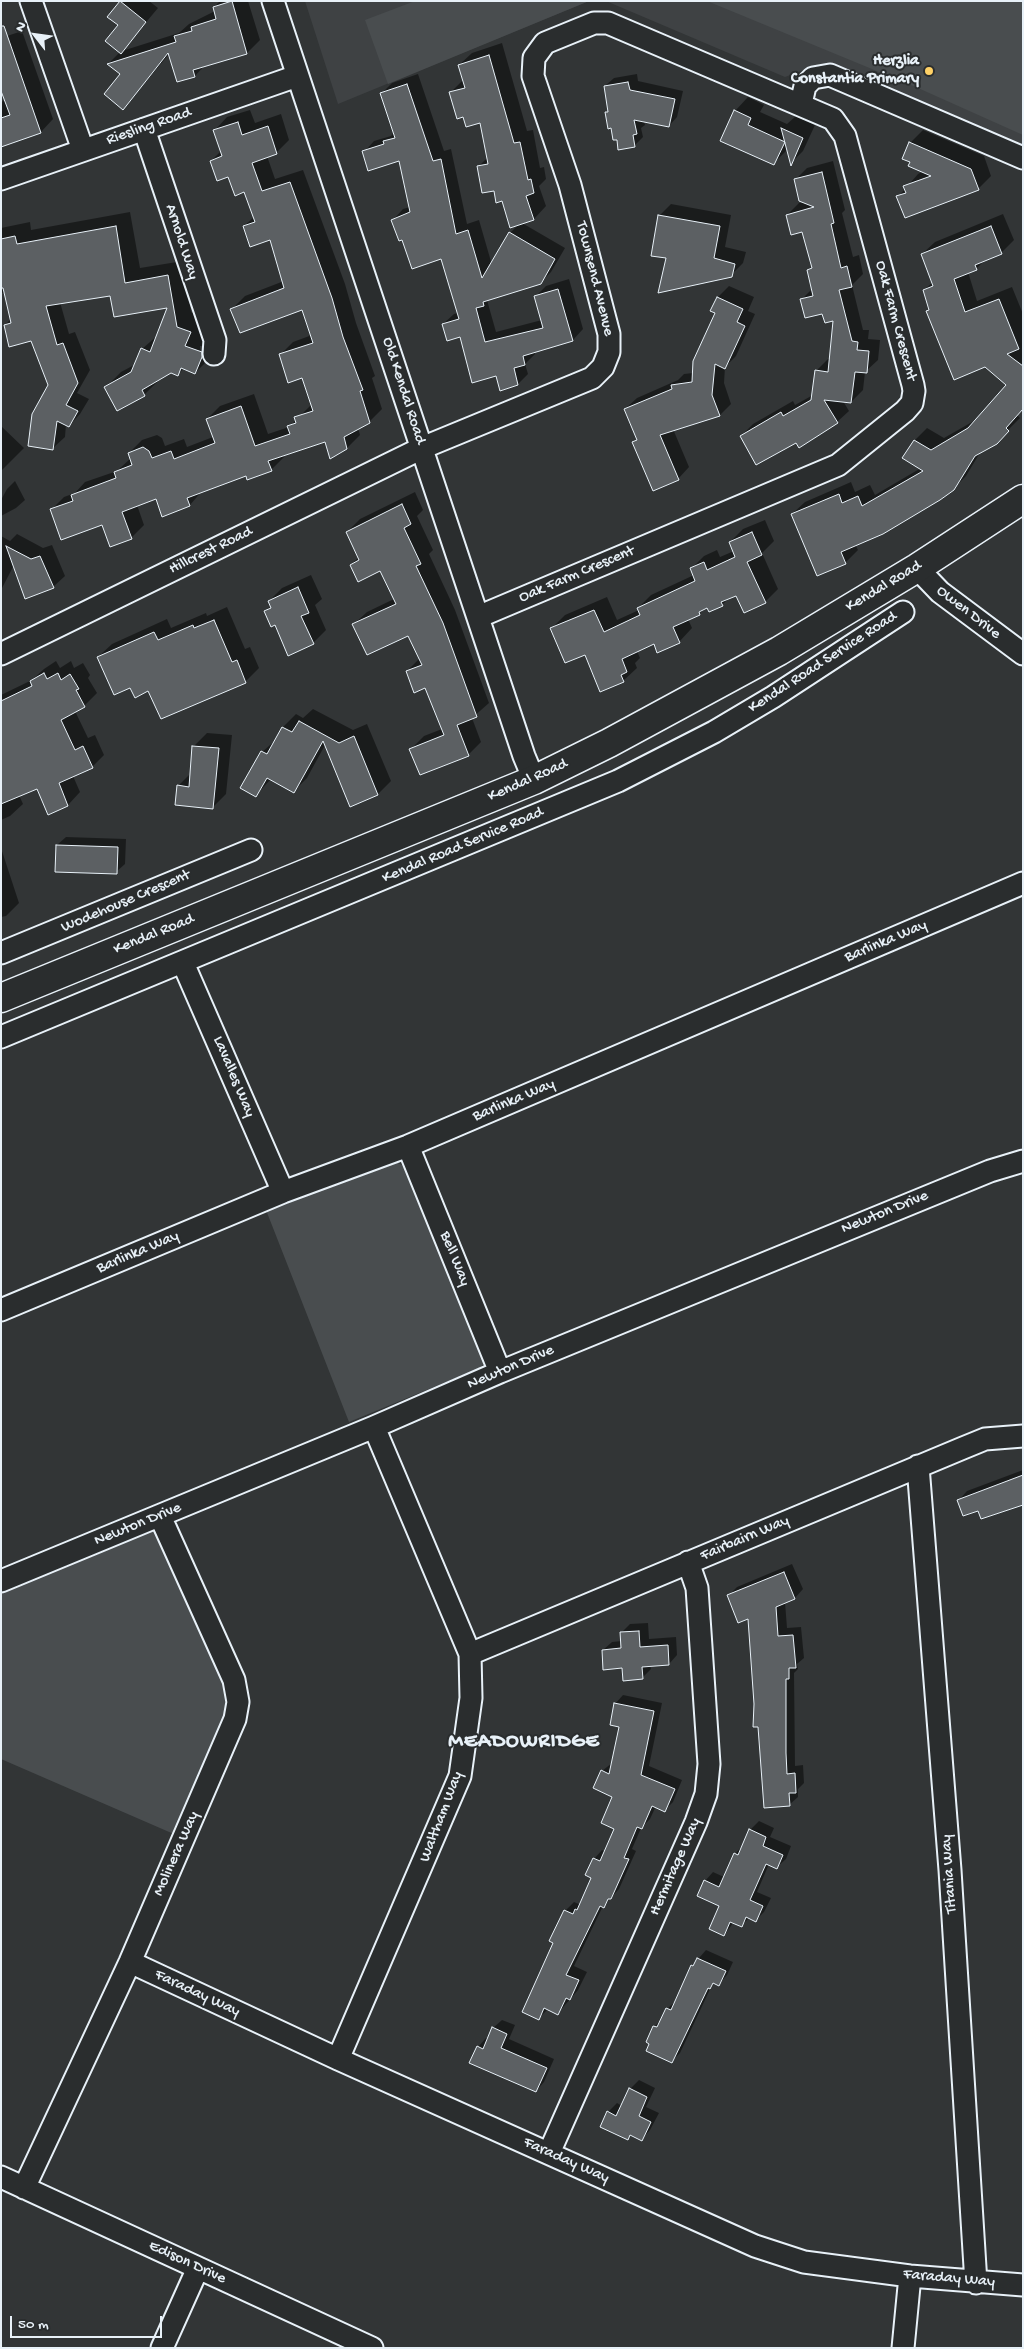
<!DOCTYPE html>
<html>
<head>
<meta charset="utf-8">
<style>
	body { margin:0 }
	#map { position:relative; width:1024px; height:2349px; overflow:hidden; background:#323536; font-family:"Gochi Hand",sans-serif }
	canvas { display:block }
	.frame { position:absolute; inset:0; border:2px solid #e8f1f8; pointer-events:none }
	.north { position:absolute; left:10px; top:10px; width:50px; height:50px; -webkit-text-stroke:4px #2a2d2e; paint-order:stroke; rotate:300deg; font-size:14px; font-weight:700; line-height:20px; text-align:center; color:#e8f1f8 }
	.north::after { content:''; display:block; margin:auto; width:18px; height:22px; background:#e8f1f8; clip-path:polygon(50% 0,100% 100%,50% 72%,0 100%) }
	.scale { position:absolute; left:10px; top:2316px; width:152px; height:22px; box-sizing:border-box; border:2px solid #e8f1f8; border-top:0; padding-left:6px; font-size:15px; line-height:18px; white-space:nowrap; color:#e8f1f8; -webkit-text-stroke:4px #2a2d2e; paint-order:stroke }
</style>
</head>
<body>
<div id="map">
<canvas width="1024" height="2349"></canvas>
<div class="frame"></div>
<div class="north">N</div>
<div class="scale">50 m</div>
</div>
<script>
const context = document.querySelector('canvas').getContext('2d');
context.lineJoin = 'round';
function fill(path, color) { context.fillStyle = color; context.fill(path, 'evenodd'); }
const toPath = rows => new Path2D(rows.map(r => 'M' + r).join(''));
function trace(path, color, width, dash) { context.strokeStyle = color; context.lineWidth = width; context.lineCap = dash ? 'butt' : 'round'; context.setLineDash(dash || []); context.stroke(path); }
function label(font, color, halo, rows, align = 'center') {
  context.font = font + ' "Gochi Hand",sans-serif'; context.lineWidth = 4; context.setLineDash([]); context.textBaseline = 'middle'; context.strokeStyle = halo; context.fillStyle = color; for (const [text, x, y, turn = 0] of rows) {
    context.save(); context.translate(x, y); context.rotate((+turn || 0) * Math.PI / 180); context.textAlign = isNaN(turn) ? turn : align; if (halo) context.strokeText(text, 0, 0); context.fillText(text, 0, 0); context.restore();
  }
}
fill(toPath([
	[305,1,589,1,338,104],
	[606,1,1023,1,1023,149,820,64,785,77]
]), '#3f4244');
fill(toPath([
	[415,1,589,1,388,84,365,20],
	[707,1,1023,1,1023,135,918,88],
	[392,1160,402,1165,411,1175,486,1361,480,1368,349,1422,266,1210],
	[160,1516,234,1690,183,1838,1,1759,1,1581]
]), '#494d4f');
fill(toPath([
	[122,1,149,1,158,8,122,51,179,33,189,24,215,11,214,7,220,1,248,1,260,40,247,53,205,65,195,76,178,81,170,53,123,108,122,74,109,63,120,52,120,25,109,17],
	[22,31,53,119,41,132,1,146,1,102,6,100,1,38],
	[502,43,527,131,533,130,540,168,544,167,546,179,539,186,546,206,534,219,522,223,565,248,551,272,540,283,487,300,496,332,542,320,535,297,546,286,569,279,583,329,573,340,535,351,535,354,525,364,528,374,518,384,497,375,460,336,443,324,454,314,458,313,442,257,402,238,393,220,403,209,410,207,400,159,364,152,374,141,391,136,394,132,382,93,392,83,418,74,444,151,451,149,467,224,479,220,492,265,510,233,519,224,478,167,488,157,480,121,464,115,450,93,463,80,459,65,472,53],
	[637,74,638,81,683,91,677,117,669,126,644,121,645,125,641,128,643,137,634,146,618,138,612,127,606,113,609,110,605,86,614,78],
	[748,97,764,105,760,112,787,124,796,116,815,125,803,151,791,163,788,149,773,164,735,111],
	[250,110,255,123,281,114,289,140,276,153,267,156,275,179,303,170,345,284,356,323,375,376,372,378,382,409,369,422,358,428,360,435,347,448,325,440,283,455,284,457,271,470,247,475,202,491,190,505,157,498,137,505,144,525,131,538,102,524,51,510,64,497,75,493,85,482,117,471,131,458,129,453,142,440,157,435,162,438,165,446,184,439,187,447,213,437,207,419,220,406,254,394,268,434,289,427,312,404,302,376,280,355,293,342,312,335,302,308,232,309,245,296,284,281,271,239,244,226,254,217,245,191,211,161,221,151,215,130,227,117],
	[923,130,984,156,991,176,978,189,898,197,918,174,924,171,911,162,910,143],
	[833,161,845,210,842,213,853,257,859,255,863,274,852,285,863,330,869,330,868,339,880,340,878,360,865,372,863,390,851,402,843,401,849,411,837,422,796,441,741,436,753,424,793,401,795,405,813,395,816,371,828,359,831,359,835,319,802,299,813,288,808,270,812,266,803,230,787,215,799,203,805,202,795,180,807,168],
	[671,204,731,215,725,247,746,252,743,263,731,275,667,257,659,216],
	[130,212,140,268,183,261,191,312,204,318,199,331,216,338,210,358,195,373,184,368,178,375,171,372,159,380,144,395,106,387,121,372,136,364,142,349,158,335,169,306,91,274,1,293,1,228,30,222,31,230],
	[200,346,202,346,203,356,201,356],
	[1003,214,1014,240,1001,253,986,259,976,269,968,272,977,301,1012,287,1023,314,1023,409,1017,415,1020,418,996,442,981,451,966,476,953,489,855,544,858,550,845,563,792,514,805,502,851,482,855,492,870,485,875,495,921,468,915,440,927,428,944,438,979,418,1007,385,927,311,930,309,924,290,933,282,922,254,935,242],
	[729,286,754,297,748,311,755,314,736,356,725,367,724,383,731,404,720,415,673,429,689,467,678,479,634,442,637,439,625,409,637,398,678,380,684,374,693,373,716,313,718,297],
	[60,302,69,334,75,332,90,370,77,393,89,399,80,414,69,426,66,424,65,437,53,448,49,385,30,335,5,325,17,313],
	[1,426,24,448,1,471],
	[15,481,25,500,16,508,1,516,1,500,7,489],
	[415,492,423,510,417,516,433,550,429,554,455,610,489,703,472,718,481,742,468,755,411,749,424,736,442,729,426,687,407,671,420,658,409,634,353,625,367,612,394,599,380,569,351,565,359,557,347,532,360,519],
	[765,520,774,541,762,553,778,589,765,602,737,594,730,597,722,605,706,607,699,614,688,619,692,628,679,642,654,643,637,651,640,658,635,663,637,668,623,681,552,628,565,615,607,597,617,620,639,610,638,608,651,595,694,575,691,569,704,556,717,550,720,557,734,551,730,542,743,529],
	[17,534,43,548,52,545,65,576,53,587,14,565,1,590,1,536,10,541],
	[311,575,322,599,315,605,326,630,313,643,275,623,265,612,271,606,269,601,282,588],
	[227,607,245,649,250,647,259,668,246,681,161,717,149,690,131,686,98,657,112,644,167,619,171,628,206,613,207,616],
	[56,661,60,668,71,661,74,668,83,663,90,675,88,678,97,693,84,706,75,711,88,738,95,735,104,755,92,767,73,776,80,792,68,805,48,813,37,787,19,795,23,804,10,816,1,820,1,695,32,680,44,669],
	[313,709,353,730,367,724,391,781,378,794,325,745,307,778,294,791,271,779,256,795,262,752,277,739,283,727,296,714,303,718],
	[207,733,232,735,226,794,213,807,178,786,191,773,194,746],
	[66,837,126,839,125,864,116,872,57,845],
	[1,848,19,903,6,916,1,917],
	[1023,1470,1023,1503,978,1510,959,1500,967,1491],
	[792,1564,803,1589,795,1598,785,1602,787,1628,801,1627,804,1658,797,1664,798,1669,794,1673,795,1766,803,1765,804,1783,798,1789,798,1797,789,1805,759,1726,755,1704,750,1617,728,1596,737,1587],
	[648,1623,649,1639,676,1637,677,1655,669,1664,650,1665,651,1669,642,1678,603,1650,612,1642,622,1641,621,1633,630,1624],
	[623,1695,662,1703,649,1766,682,1780,673,1802,665,1810,656,1806,650,1819,641,1828,632,1849,636,1851,619,1889,603,1906,574,1966,587,1972,578,1990,558,2013,548,2009,539,2018,555,1942,565,1911,574,1902,581,1905,593,1878,594,1859,602,1850,605,1852,616,1828,614,1796,602,1771,612,1763,620,1726,615,1704],
	[759,1821,774,1828,770,1837,791,1846,786,1859,777,1867,769,1864,757,1892,771,1898,764,1912,756,1920,749,1918,742,1925,734,1922,724,1935,721,1905,705,1881,713,1872,724,1877,735,1854,743,1845,750,1830],
	[706,1950,733,1962,727,1975,719,1984,715,1982,712,1985,680,2053,671,2062,654,2027,662,2019,667,2009,676,2001,692,1966],
	[502,2020,515,2025,509,2039,554,2059,544,2082,536,2091,478,2047,486,2038,489,2039,493,2028],
	[639,2080,655,2088,646,2107,659,2113,650,2130,642,2139,631,2134,627,2138,608,2112,617,2103,622,2106,630,2089]
]), '#0007');
const building = toPath([
	[120,1,146,22,121,54,105,41,118,25,107,17,120,1],
	[232,1,247,54,193,70,195,77,177,82,168,53,123,110,104,94,120,74,107,64,176,42,174,36,192,31,191,27,216,19,213,7,232,1],
	[1,26,4,26,41,133,1,147,1,118,10,115,1,91,1,26],
	[489,55,514,143,520,142,528,180,531,179,534,193,526,196,534,220,510,228,502,201,496,203,494,191,482,193,477,166,488,164,480,123,466,127,463,117,457,119,449,92,465,88,458,65,489,55],
	[628,82,630,90,675,99,669,127,634,120,637,134,633,135,635,147,618,150,617,140,613,140,611,128,608,129,605,112,608,112,604,86,628,82],
	[407,84,433,161,441,159,456,234,468,230,482,278,509,232,555,259,541,284,483,302,484,306,476,308,485,342,543,328,534,296,558,289,573,341,523,356,525,365,514,368,518,385,500,391,496,376,472,383,460,337,447,341,442,324,459,319,441,259,412,269,402,240,399,241,391,220,410,212,399,161,368,171,362,151,384,144,383,141,395,138,380,93,407,84],
	[734,110,751,118,748,125,785,142,774,165,720,141,734,110],
	[238,122,242,135,268,126,277,154,252,163,262,191,290,182,332,298,343,337,363,390,360,391,370,423,344,437,347,449,330,459,325,442,268,461,272,471,247,480,246,476,187,498,190,506,162,517,156,499,122,512,132,539,110,547,102,525,61,540,50,509,73,501,71,495,116,478,114,472,132,465,128,453,143,447,149,451,152,458,171,451,174,459,215,443,206,419,241,406,255,446,290,434,287,426,296,423,294,417,313,411,302,378,288,383,279,354,313,343,302,310,240,333,230,309,284,288,270,240,250,247,243,226,255,222,244,192,235,196,228,177,217,181,210,161,222,156,213,130,238,122],
	[781,128,803,138,791,166,781,128],
	[909,142,971,169,979,190,905,218,896,196,906,193,903,186,931,176,908,166,910,162,902,159,909,142],
	[822,172,834,223,831,224,841,268,847,266,852,287,839,290,852,341,858,342,857,350,869,351,867,373,855,372,851,403,824,400,838,423,799,448,796,443,756,465,740,436,781,412,783,416,811,400,815,370,828,372,833,321,825,323,822,314,805,318,800,299,813,296,807,270,812,268,802,232,791,235,786,215,814,207,799,201,794,179,822,172],
	[658,215,720,226,714,258,735,264,732,277,658,293,666,258,651,256,658,215],
	[116,226,125,283,168,275,177,327,191,332,185,346,202,352,202,357,195,374,181,368,178,376,171,373,142,390,145,396,117,411,104,387,131,372,141,348,150,352,167,308,114,317,110,296,46,306,57,345,63,343,78,383,66,405,78,411,69,427,57,421,53,450,28,446,32,414,48,385,31,341,9,347,4,325,11,323,3,288,1,288,1,239,15,236,17,244,116,226],
	[991,226,1002,254,975,265,977,270,954,279,965,312,999,299,1019,349,1007,354,1023,366,1023,409,1006,428,1009,431,997,444,975,456,954,490,940,500,883,534,841,552,846,564,817,576,791,514,839,494,842,503,858,496,862,506,923,471,902,458,914,440,931,450,968,428,1006,385,985,367,954,380,926,311,929,310,923,290,933,286,921,254,991,226],
	[717,297,743,309,737,322,745,326,725,369,715,364,712,395,720,416,660,435,679,480,653,491,632,442,637,440,624,409,672,389,671,385,692,382,693,361,715,313,710,311,717,297],
	[402,504,411,524,404,528,421,564,416,566,443,623,477,717,457,725,469,756,420,775,409,749,444,735,425,688,414,693,406,671,422,665,408,636,367,655,352,624,396,604,380,571,358,582,350,565,359,560,346,532,402,504],
	[752,532,762,555,747,562,766,603,744,613,736,596,721,602,723,606,709,612,707,608,699,612,700,615,673,627,680,643,657,653,654,644,622,659,627,672,621,675,624,682,600,692,585,655,565,663,550,628,594,610,604,632,640,615,637,608,695,581,690,568,704,562,707,570,735,557,729,542,752,532],
	[6,546,31,559,40,556,54,588,25,599,6,546],
	[298,587,309,613,301,616,314,644,288,656,275,625,271,627,264,611,271,608,268,601,298,587],
	[214,620,232,662,237,660,246,683,161,719,148,691,135,698,130,688,114,695,97,657,154,632,158,640,193,625,194,628,214,620],
	[44,673,47,679,58,673,61,680,70,674,79,689,76,690,85,707,61,720,75,750,83,746,93,768,59,783,68,806,48,815,37,789,1,804,1,701,32,686,30,681,44,673],
	[299,721,339,743,354,736,378,795,350,807,323,741,294,793,267,778,256,797,240,788,261,751,267,754,282,727,292,732,299,721],
	[192,746,219,748,213,809,175,805,177,785,189,787,192,746],
	[56,845,118,847,117,874,55,872,56,845],
	[1023,1475,1023,1505,981,1519,978,1511,963,1516,957,1500,1023,1475],
	[784,1572,795,1599,776,1607,778,1636,793,1635,796,1668,789,1668,789,1679,786,1679,786,1753,787,1774,795,1773,796,1793,789,1793,790,1806,764,1808,758,1727,753,1727,754,1704,748,1619,738,1623,727,1595,784,1572],
	[639,1631,640,1647,668,1645,669,1665,642,1667,643,1679,623,1681,622,1668,603,1670,602,1650,621,1648,620,1632,639,1631],
	[614,1703,654,1711,641,1775,675,1789,665,1812,652,1806,642,1829,637,1827,624,1858,629,1859,611,1899,608,1899,604,1908,600,1906,566,1975,579,1980,570,2000,566,1998,558,2015,544,2008,539,2020,522,2012,553,1943,549,1941,564,1910,573,1914,575,1909,577,1910,591,1878,585,1875,593,1858,600,1861,614,1829,601,1823,612,1797,593,1788,601,1770,609,1774,619,1727,610,1725,614,1703],
	[749,1829,766,1837,763,1846,783,1855,777,1869,766,1864,750,1900,763,1906,756,1922,746,1917,742,1927,730,1922,724,1936,709,1929,719,1906,697,1896,704,1880,719,1887,734,1853,738,1855,749,1829],
	[697,1958,726,1971,719,1986,713,1983,710,1989,708,1988,672,2063,646,2051,649,2044,646,2042,653,2026,657,2027,666,2008,671,2010,691,1965,693,1966,697,1958],
	[492,2027,507,2034,501,2048,547,2068,536,2092,469,2063,477,2046,483,2049,492,2027],
	[629,2088,647,2097,639,2116,651,2122,642,2141,630,2135,628,2140,600,2127,607,2111,616,2116,629,2088]
]);
fill(building, '#5c6063');
trace(building, '#e8f1f8', 1);
const minor = toPath([
	[31,1,83,150],
	[273,1,524,756,534,780],
	[801,104,805,86,813,78,830,75,1023,158],
	[144,129,215,340,214,354],
	[1,179,297,76],
	[917,568,940,592,1023,654],
	[1,654,422,448,592,378,603,367,609,352,609,334,570,185,533,76,534,58,545,43,594,23,608,23,833,119,845,136,913,385,914,391,912,403,905,411,838,465,478,617],
	[1,953,251,850],
	[183,963,283,1192],
	[1,1037,618,781,714,732,773,697,903,612],
	[408,1146,500,1372],
	[1,1310,283,1192,408,1146,1023,883],
	[918,1466,950,1870,976,2283],
	[1,1581,374,1427,500,1372,990,1171,1023,1161],
	[470,1654,963,1448,985,1439,1023,1436],
	[130,1962,338,2059,755,2246,804,2262,910,2276,1023,2285],
	[338,2059,460,1776,471,1698,470,1654,374,1427],
	[549,2153,696,1822,706,1794,709,1764,697,1588,688,1562],
	[1,2177,372,2348],
	[24,2188,130,1962,235,1719,238,1702,234,1680,160,1516],
	[162,2348,198,2268],
	[903,2348,910,2276]
]);
const major = toPath([
	[1,998,534,780,609,743,779,651,917,568,1023,499]
]);
trace(minor, '#e8f1f8', 25);
trace(major, '#e8f1f8', 31);
trace(minor, '#2a2d2e', 21);
trace(major, '#2a2d2e', 28);
for (const [x, y, r, color] of [
	[929,71,5,"#ffd166"]
]) { const dot = new Path2D(); dot.arc(x, y, r, 0, 2 * Math.PI); context.fillStyle = color; context.fill(dot); trace(dot, '#2a2d2e', 2); }
label('bold 16px', '#e8f1f8', '#2a2d2e', [
	["Herzlia",919,62],
	["Constantia Primary",919,80]
], 'right');
label('16px', '#e8f1f8', '#2a2d2e', [
	["Riesling Road",149,127,-19],
	["Arnold Way",181,242,72],
	["Townsend Avenue",594,279,76],
	["Oak Farm Crescent",895,321,75],
	["Old Kendal Road",403,391,72],
	["Hillcrest Road",211,551,-26],
	["Oak Farm Crescent",577,575,-23],
	["Kendal Road",884,587,-31],
	["Owen Drive",968,613,38],
	["Kendal Road Service Road",823,663,-33],
	["Kendal Road",528,781,-24],
	["Kendal Road Service Road",463,846,-23],
	["Wodehouse Crescent",126,902,-23],
	["Kendal Road",154,935,-22],
	["Barlinka Way",886,942,-23],
	["Lavalles Way",233,1077,67],
	["Barlinka Way",514,1101,-23],
	["Newton Drive",885,1213,-22],
	["Barlinka Way",138,1253,-23],
	["Bell Way",454,1259,68],
	["Newton Drive",511,1368,-23],
	["Newton Drive",138,1525,-22],
	["Fairbairn Way",745,1539,-23],
	["Waltham Way",442,1817,-69],
	["Molinera Way",177,1854,-66],
	["Hermitage Way",676,1867,-66],
	["Titania Way",950,1874,-94],
	["Faraday Way",197,1994,25],
	["Faraday Way",566,2161,24],
	["Edison Drive",187,2263,25],
	["Faraday Way",949,2279,5]
]);
context.letterSpacing = '1px';
label('bold 21px', '#e8f1f8', '#2a2d2e', [
	["MEADOWRIDGE",524,1743]
]);
context.letterSpacing = '0px';
</script>
</body>
</html>
